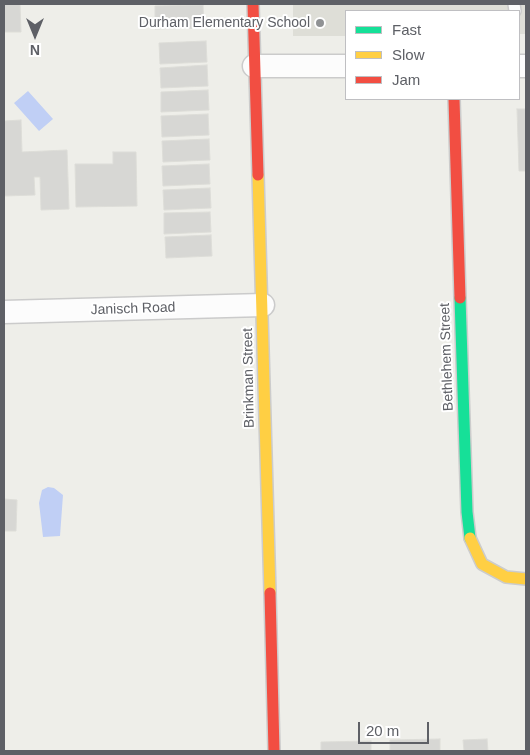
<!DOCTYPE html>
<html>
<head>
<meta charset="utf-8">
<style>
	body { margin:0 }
	#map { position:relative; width:530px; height:755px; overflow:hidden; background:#eeeee9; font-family:Helvetica,sans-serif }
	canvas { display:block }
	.frame { position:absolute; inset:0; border:5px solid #5e6066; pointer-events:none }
	.legend { position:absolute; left:345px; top:10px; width:175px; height:90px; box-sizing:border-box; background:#fff; border:1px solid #bfbfc2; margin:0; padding:6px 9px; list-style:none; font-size:15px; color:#5e6066 }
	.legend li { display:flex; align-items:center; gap:10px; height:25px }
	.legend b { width:25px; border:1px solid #bfbfc2 }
	.north { position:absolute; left:10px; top:10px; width:50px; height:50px; -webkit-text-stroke:4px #fff; paint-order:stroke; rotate:180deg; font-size:14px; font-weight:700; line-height:20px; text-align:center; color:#5e6066 }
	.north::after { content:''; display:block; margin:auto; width:18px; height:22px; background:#5e6066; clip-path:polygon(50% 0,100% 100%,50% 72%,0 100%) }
	.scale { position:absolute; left:358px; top:722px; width:71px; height:22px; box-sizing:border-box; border:2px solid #5e6066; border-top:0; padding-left:6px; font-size:15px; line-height:18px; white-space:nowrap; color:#5e6066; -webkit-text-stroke:4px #fff; paint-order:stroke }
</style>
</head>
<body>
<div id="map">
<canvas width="530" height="755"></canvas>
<div class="frame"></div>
<ul class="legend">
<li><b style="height:6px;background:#16e098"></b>Fast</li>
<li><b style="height:6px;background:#ffcf43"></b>Slow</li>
<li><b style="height:6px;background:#f24e42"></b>Jam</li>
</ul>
<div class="north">N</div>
<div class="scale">20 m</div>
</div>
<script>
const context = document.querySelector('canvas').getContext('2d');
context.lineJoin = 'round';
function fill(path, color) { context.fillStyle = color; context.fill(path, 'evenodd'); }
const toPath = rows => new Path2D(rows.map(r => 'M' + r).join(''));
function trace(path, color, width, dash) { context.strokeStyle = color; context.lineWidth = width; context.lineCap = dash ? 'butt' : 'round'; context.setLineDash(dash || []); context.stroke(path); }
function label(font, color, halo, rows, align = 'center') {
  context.font = font + ' Helvetica,sans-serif'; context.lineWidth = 4; context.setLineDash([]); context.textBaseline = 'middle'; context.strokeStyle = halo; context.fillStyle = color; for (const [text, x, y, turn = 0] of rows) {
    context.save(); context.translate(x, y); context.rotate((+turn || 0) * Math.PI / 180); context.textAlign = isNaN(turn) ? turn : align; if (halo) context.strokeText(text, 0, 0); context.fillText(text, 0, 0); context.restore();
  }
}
fill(toPath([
	[293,4,526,4,526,34,519,34,519,11,346,11,346,36,293,36]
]), '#deded7');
fill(toPath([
	[28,91,53,119,39,131,14,103],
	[48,487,54,488,63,495,60,536,43,537,39,503,42,490]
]), '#c0cff5');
const building = toPath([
	[4,4,20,4,21,32,4,32,4,4],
	[203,5,204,28,155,29,155,6,203,5],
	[206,41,207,62,160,64,159,43,206,41],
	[207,65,208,86,161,88,160,68,207,65],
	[208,90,209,110,161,112,161,92,208,90],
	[517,109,526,109,526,171,519,171,517,109],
	[208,114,209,135,162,137,161,116,208,114],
	[21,120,22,152,67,150,69,209,41,210,40,177,34,177,35,195,4,196,4,121,21,120],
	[209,139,210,160,163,162,162,141,209,139],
	[113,152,136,152,137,206,76,207,75,164,113,164,113,152],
	[209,164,210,184,163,186,162,166,209,164],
	[210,188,211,208,164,210,163,190,210,188],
	[210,212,211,232,164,234,164,213,210,212],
	[211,235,212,256,166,258,165,237,211,235],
	[4,499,17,500,16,531,4,531,4,499],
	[440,739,440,751,390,751,390,740,440,739],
	[487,739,488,751,464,751,463,740,487,739],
	[371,741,371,751,321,751,321,742,371,741]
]);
fill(building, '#d7d7d4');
trace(building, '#ddddd8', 1);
const lane = toPath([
	[514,4,515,11]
]);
const street = toPath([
	[254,66,346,66],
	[519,66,526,66],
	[4,312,263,305]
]);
const fast = toPath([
	[460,298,467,512,470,538]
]);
const slow = toPath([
	[258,175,270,593],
	[470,538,482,564,506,577,526,579]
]);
const jam = toPath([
	[253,4,258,175],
	[454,99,460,298],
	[270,593,274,751]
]);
trace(lane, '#cbcbcb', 14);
trace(street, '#cbcbcb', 25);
trace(fast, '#ccc', 14);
trace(slow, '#ccc', 14);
trace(jam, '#ccc', 14);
trace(lane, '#fcfcfc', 11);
trace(street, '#fcfcfc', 22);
trace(fast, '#16e098', 11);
trace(slow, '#ffcf43', 11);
trace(jam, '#f24e42', 11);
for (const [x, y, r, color] of [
	[320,23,5,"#909294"]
]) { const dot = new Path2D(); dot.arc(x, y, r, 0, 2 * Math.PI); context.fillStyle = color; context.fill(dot); trace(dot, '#fff', 2); }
label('14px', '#5e6066', '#fff', [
	["Durham Elementary School",310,23]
], 'right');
label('14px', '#5e6066', '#fff', [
	["Janisch Road",133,309,-2],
	["Bethlehem Street",447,357,-92],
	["Brinkman Street",249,378,-91]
]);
</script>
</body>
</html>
